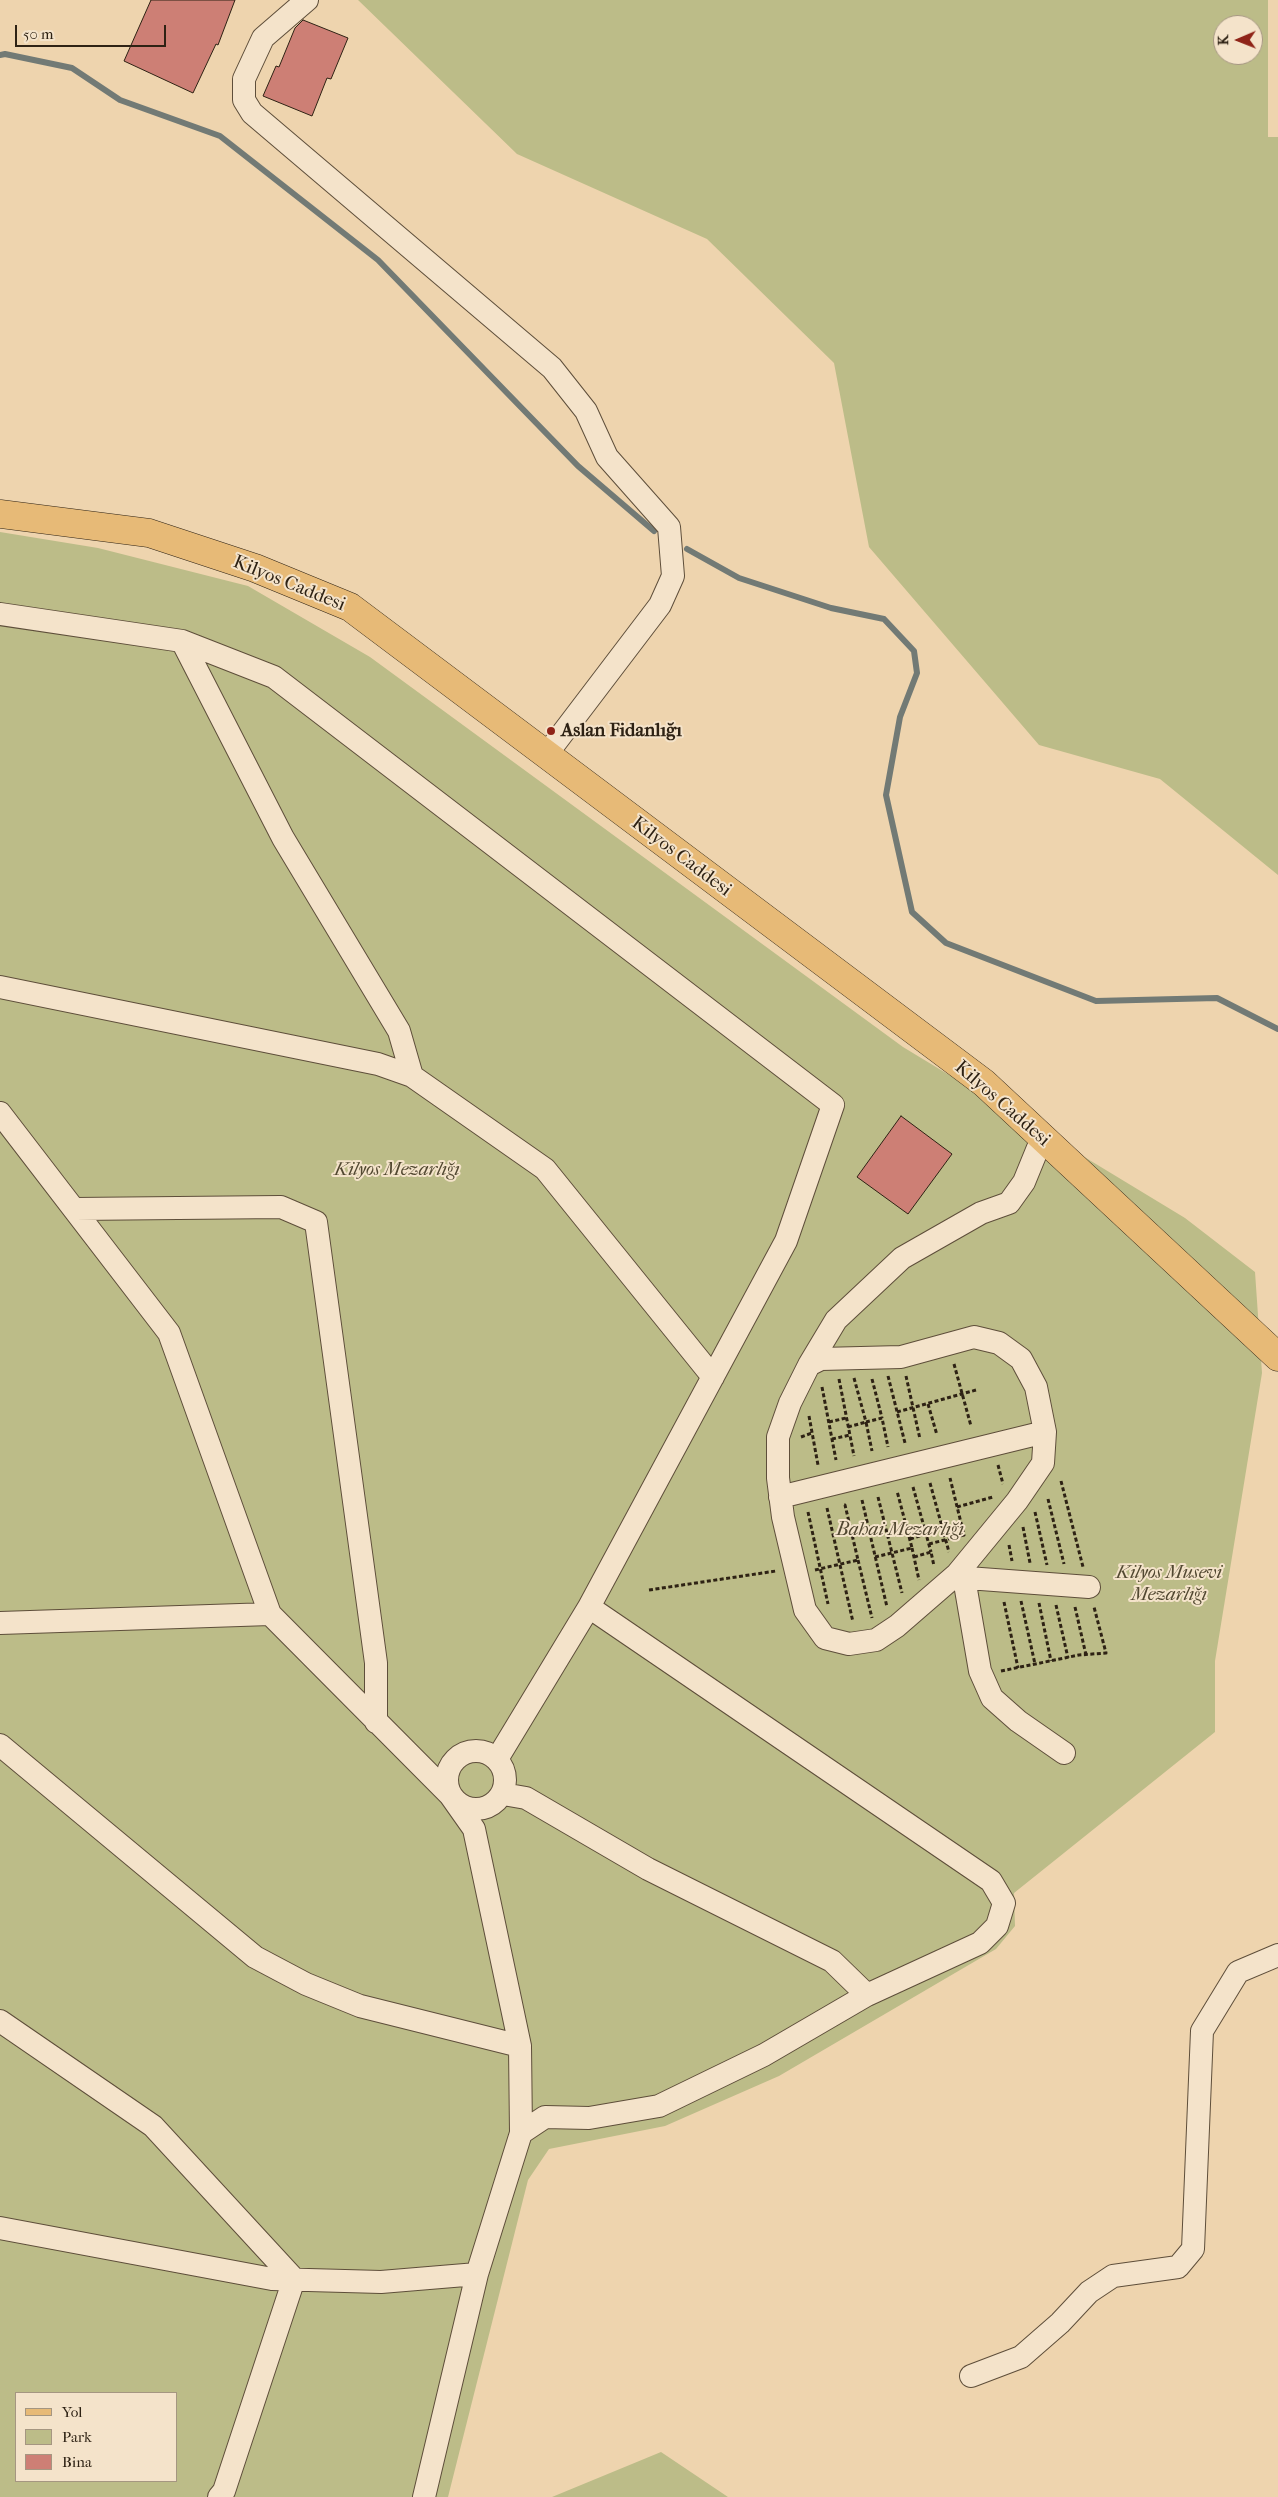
<!DOCTYPE html>
<html>
<head>
<meta charset="utf-8">
<style>
	body { margin:0 }
	#map { position:relative; width:1278px; height:2497px; overflow:hidden; background:#eed4ae; font-family:"IM FELL French Canon",serif }
	canvas { display:block }
	.legend { position:absolute; left:15px; top:2392px; width:162px; height:90px; box-sizing:border-box; background:#f4e3ca; border:1px solid #a59681; margin:0; padding:6px 9px; list-style:none; font-size:15px; color:#2e2214 }
	.legend li { display:flex; align-items:center; gap:10px; height:25px }
	.legend b { width:25px; border:1px solid #a59681 }
	.north { position:absolute; left:1213px; top:15px; width:50px; height:50px; box-sizing:border-box; background:#f4e3ca; border:1px solid #a59681; border-radius:50%; rotate:269deg; font-size:14px; font-weight:700; line-height:20px; text-align:center; color:#2e2214 }
	.north::after { content:''; display:block; margin:auto; width:18px; height:22px; background:#8f2418; clip-path:polygon(50% 0,100% 100%,50% 72%,0 100%) }
	.scale { position:absolute; left:15px; top:25px; width:151px; height:22px; box-sizing:border-box; border:2px solid #2e2214; border-top:0; padding-left:6px; font-size:15px; line-height:18px; white-space:nowrap; color:#2e2214; -webkit-text-stroke:4px #f4e3ca; paint-order:stroke }
</style>
</head>
<body>
<div id="map">
<canvas width="1278" height="2497"></canvas>
<ul class="legend">
<li><b style="height:6px;background:#e7ba77"></b>Yol</li>
<li><b style="height:14px;background:#bcbc88"></b>Park</li>
<li><b style="height:14px;background:#cd7f75"></b>Bina</li>
</ul>
<div class="north">K</div>
<div class="scale">50 m</div>
</div>
<script>
const context = document.querySelector('canvas').getContext('2d');
context.lineJoin = 'round';
function fill(path, color) { context.fillStyle = color; context.fill(path, 'evenodd'); }
const toPath = rows => new Path2D(rows.map(r => 'M' + r).join(''));
function trace(path, color, width, dash) { context.strokeStyle = color; context.lineWidth = width; context.lineCap = dash ? 'butt' : 'round'; context.setLineDash(dash || []); context.stroke(path); }
function label(font, color, halo, rows, align = 'center') {
  context.font = font + ' "IM FELL French Canon",serif'; context.lineWidth = 4; context.setLineDash([]); context.textBaseline = 'middle'; context.strokeStyle = halo; context.fillStyle = color; for (const [text, x, y, turn = 0] of rows) {
    context.save(); context.translate(x, y); context.rotate((+turn || 0) * Math.PI / 180); context.textAlign = isNaN(turn) ? turn : align; if (halo) context.strokeText(text, 0, 0); context.fillText(text, 0, 0); context.restore();
  }
}
fill(toPath([
	[358,0,1268,0,1268,137,1278,137,1278,875,1160,779,1039,745,869,547,834,363,707,239,517,154],
	[1223,25,1253,25,1253,55,1223,55],
	[0,532,98,548,248,586,370,657,903,1047,1185,1218,1255,1272,1262,1373,1215,1661,1215,1732,1014,1893,1015,1926,996,1949,779,2076,665,2126,549,2149,528,2180,448,2497,0,2497],
	[16,2393,176,2393,176,2481,16,2481],
	[661,2452,728,2497,552,2497]
]), '#bcbc88');
trace(toPath([
	[0,55,5,54,72,68,120,100,220,136,378,260,578,466,654,531],
	[687,549,739,578,831,608,884,619,914,651,917,673,900,717,886,795,912,912,946,943,1096,1001,1217,998,1278,1029]
]), '#727a75', 6);
const building = toPath([
	[151,0,235,0,218,45,216,44,193,93,124,61,151,0],
	[303,20,348,38,331,79,327,78,312,116,263,96,276,66,279,67,295,28,303,20],
	[901,1116,952,1154,908,1214,857,1177,901,1116]
]);
fill(building, '#cd7f75');
trace(building, '#2e2214', 1);
const minor = toPath([
	[307,0,263,38,244,79,244,100,252,113,552,368,586,411,607,457,669,527,673,576,660,605,546,755],
	[0,614,182,641,274,677,833,1105,786,1241,589,1607,497,1759],
	[182,641,283,838,399,1031,412,1076],
	[0,987,378,1064,412,1076,545,1169,713,1377],
	[0,1113,169,1333,270,1614,450,1795,474,1829,520,2046,521,2133,477,2274,424,2497],
	[75,1209,281,1207,316,1222,376,1663,376,1722],
	[809,1365,821,1359,901,1357,974,1337,999,1343,1021,1359,1036,1387,1045,1432,1043,1463,1017,1501,957,1574,897,1626,876,1640,849,1644,825,1638,805,1610,783,1517,778,1478,778,1437,790,1403,809,1365,836,1320,902,1258,981,1213,1009,1203,1024,1182,1042,1138],
	[780,1497,1045,1432],
	[954,1577,1089,1587],
	[964,1578,980,1671,992,1698,1018,1721,1064,1753],
	[589,1607,991,1881,1004,1903,997,1926,980,1943,867,1995],
	[0,1623,270,1614],
	[0,1745,255,1957,306,1984,360,2006,520,2046],
	'447 1780a29 29 0 1 1 58 0a29 29 0 1 1-58 0Z',
	[503,1794,526,1798,648,1869,832,1961,867,1995,764,2055,659,2106,589,2118,545,2117,521,2133],
	[0,2021,153,2126,294,2279,224,2491,219,2497],
	[0,2228,272,2279,381,2282,477,2274],
	[971,2376,1021,2357,1060,2323,1089,2292,1113,2276,1178,2267,1193,2249,1202,2031,1238,1972,1278,1955]
]);
const major = toPath([
	[0,514,149,533,255,568,350,607,984,1083,1278,1357]
]);
trace(minor, '#5e4e3a', 24);
trace(major, '#2e2214', 29);
trace(toPath([
	[954,1364,971,1426],
	[888,1376,905,1443],
	[906,1376,920,1439],
	[854,1378,866,1422,882,1418,888,1447],
	[839,1379,854,1456],
	[872,1379,882,1418],
	[822,1387,836,1460],
	[928,1404,937,1435],
	[897,1412,976,1390],
	[809,1416,818,1465],
	[829,1422,846,1418],
	[848,1427,866,1422,872,1451],
	[801,1437,812,1433],
	[832,1439,850,1435],
	[998,1465,1003,1484],
	[1061,1481,1083,1567],
	[930,1483,949,1552],
	[913,1487,931,1552],
	[878,1497,902,1593],
	[1048,1499,1064,1564],
	[862,1500,887,1607],
	[957,1507,993,1497],
	[827,1508,853,1622],
	[808,1512,828,1604],
	[1035,1512,1047,1565],
	[1023,1527,1030,1563],
	[910,1539,926,1534],
	[929,1544,964,1535,950,1478],
	[1009,1545,1012,1561],
	[912,1548,919,1580],
	[875,1557,912,1548,897,1491],
	[914,1557,931,1552,934,1566],
	[858,1560,872,1618],
	[815,1570,858,1560,845,1505,843,1505],
	[649,1590,776,1571],
	[1021,1601,1035,1664],
	[1004,1602,1018,1668],
	[1039,1603,1051,1661],
	[1056,1605,1068,1658],
	[1075,1607,1086,1655],
	[1001,1671,1079,1655,1106,1653,1094,1607]
]), '#2e2214', 3, [4, 2.5]);
trace(minor, '#f4e3ca', 22);
trace(major, '#e7ba77', 28);
for (const [x, y, r, color] of [
	[551,731,5,"#8f2418"]
]) { const dot = new Path2D(); dot.arc(x, y, r, 0, 2 * Math.PI); context.fillStyle = color; context.fill(dot); trace(dot, '#f4e3ca', 2); }
label('19px', '#2e2214', '#f4e3ca', [
	["Kilyos Caddesi",289,584,22],
	["Kilyos Caddesi",681,857,37],
	["Kilyos Caddesi",1002,1104,41]
]);
label('bold 19px', '#2e2214', '#f4e3ca', [
	["Aslan Fidanlığı",561,731]
], 'left');
label('italic 19px', '#524831', '#f4e3ca', [
	["Kilyos Mezarlığı",397,1170],
	["Bahai Mezarlığı",900,1530],
	["Kilyos Musevi",1169,1573],
	["Mezarlığı",1169,1595]
]);
</script>
</body>
</html>
